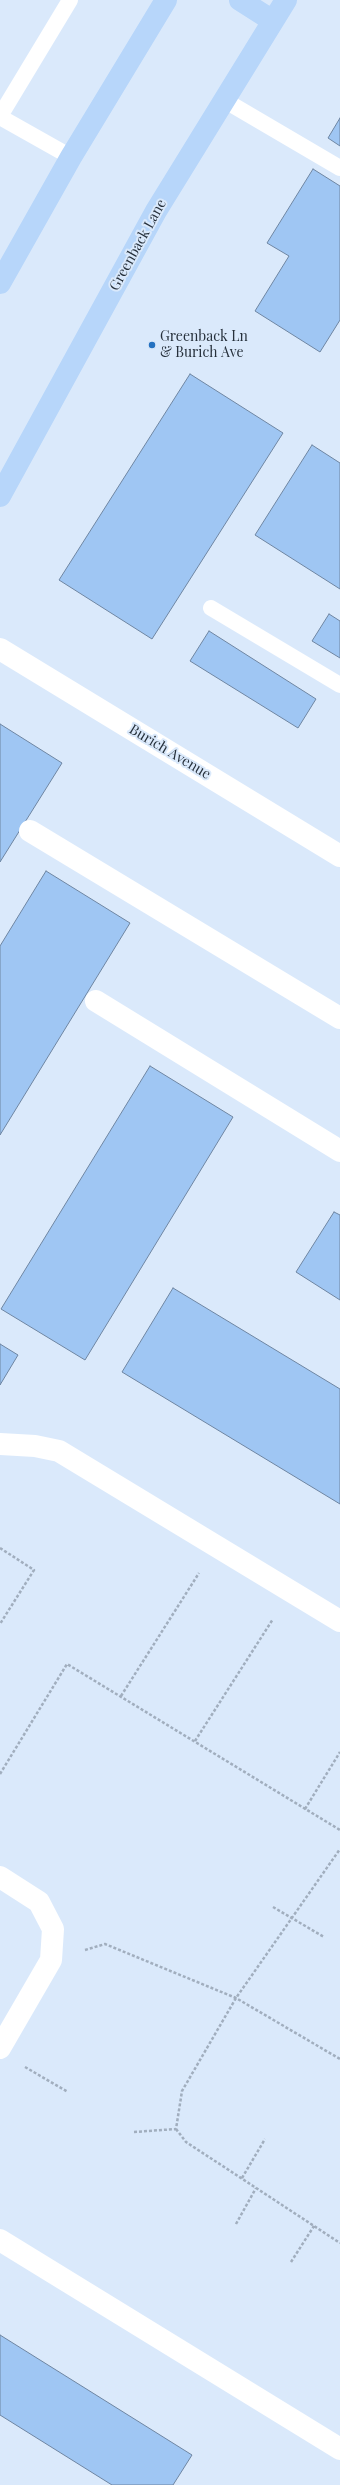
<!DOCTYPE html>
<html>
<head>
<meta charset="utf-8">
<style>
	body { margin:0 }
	canvas { display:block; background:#dae9fb }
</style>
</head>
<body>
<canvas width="340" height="2485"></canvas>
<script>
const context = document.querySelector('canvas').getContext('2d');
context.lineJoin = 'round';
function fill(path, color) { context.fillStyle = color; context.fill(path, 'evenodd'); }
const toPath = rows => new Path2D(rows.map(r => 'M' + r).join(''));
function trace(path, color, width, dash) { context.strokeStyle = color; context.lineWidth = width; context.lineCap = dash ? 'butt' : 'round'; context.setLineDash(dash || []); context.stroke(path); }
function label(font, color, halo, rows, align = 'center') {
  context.font = font + ' "Playfair Display",serif'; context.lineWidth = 4; context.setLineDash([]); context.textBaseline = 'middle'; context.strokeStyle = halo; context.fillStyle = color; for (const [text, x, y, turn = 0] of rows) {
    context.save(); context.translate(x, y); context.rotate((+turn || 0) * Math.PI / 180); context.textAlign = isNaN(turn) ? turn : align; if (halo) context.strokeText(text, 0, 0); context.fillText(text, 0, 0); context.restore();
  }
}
const building = toPath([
	[340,118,340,146,328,138,340,118],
	[313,169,340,186,340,320,320,352,255,311,289,256,267,243,313,169],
	[190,374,283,433,152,639,59,580,190,374],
	[312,445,340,463,340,589,255,535,312,445],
	[329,614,340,621,340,658,312,641,329,614],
	[209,631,316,699,298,728,190,661,209,631],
	[0,724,62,763,0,862,0,724],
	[46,871,130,923,0,1135,0,946,46,871],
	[150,1066,233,1117,85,1360,1,1309,150,1066],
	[334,1212,340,1215,340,1300,296,1272,334,1212],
	[173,1288,340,1389,340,1504,122,1372,173,1288],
	[0,1344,18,1355,0,1385,0,1344],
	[0,2335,192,2455,173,2485,112,2485,0,2415,0,2335]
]);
fill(building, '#9fc6f3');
trace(building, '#6f86a2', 1);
trace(toPath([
	[0,1548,34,1570,0,1624],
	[121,1696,199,1573],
	[195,1741,273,1619],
	[0,1774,67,1664,340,1830],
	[305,1809,340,1752],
	[273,1907,324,1937],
	[85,1950,105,1944,236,1998,340,2059],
	[25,2067,68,2092],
	[176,2129,186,2142,340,2243],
	[134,2132,176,2129,182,2091,236,1998,340,1849],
	[242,2178,265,2139],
	[236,2224,256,2188],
	[291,2262,314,2226]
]), '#a1aebe', 2.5, [3, 2]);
trace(toPath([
	[224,100,340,168],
	[0,116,70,0],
	[0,117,71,157],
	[211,608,340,685]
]), '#fff', 16);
trace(toPath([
	[0,649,340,856],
	[30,831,340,1018],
	[96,1001,340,1151],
	[0,1444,35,1446,59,1451,340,1621],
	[0,1877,39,1902,53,1929,51,1960,0,2048],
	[0,2240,340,2449]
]), '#fff', 22);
trace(toPath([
	[240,0,273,21],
	[0,283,71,157,166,0],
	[0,496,156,211,286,0]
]), '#b7d6fa', 22);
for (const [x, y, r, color] of [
	[152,345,4,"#2471c0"]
]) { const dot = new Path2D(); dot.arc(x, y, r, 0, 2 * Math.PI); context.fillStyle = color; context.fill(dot); trace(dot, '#dae9fb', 1.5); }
label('14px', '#26303b', '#dae9fb', [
	["Greenback Lane",138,245,-61],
	["Burich Avenue",170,752,31]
]);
label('14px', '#26303b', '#dae9fb', [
	["Greenback Ln",160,337],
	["& Burich Ave",160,353]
], 'left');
</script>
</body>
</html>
